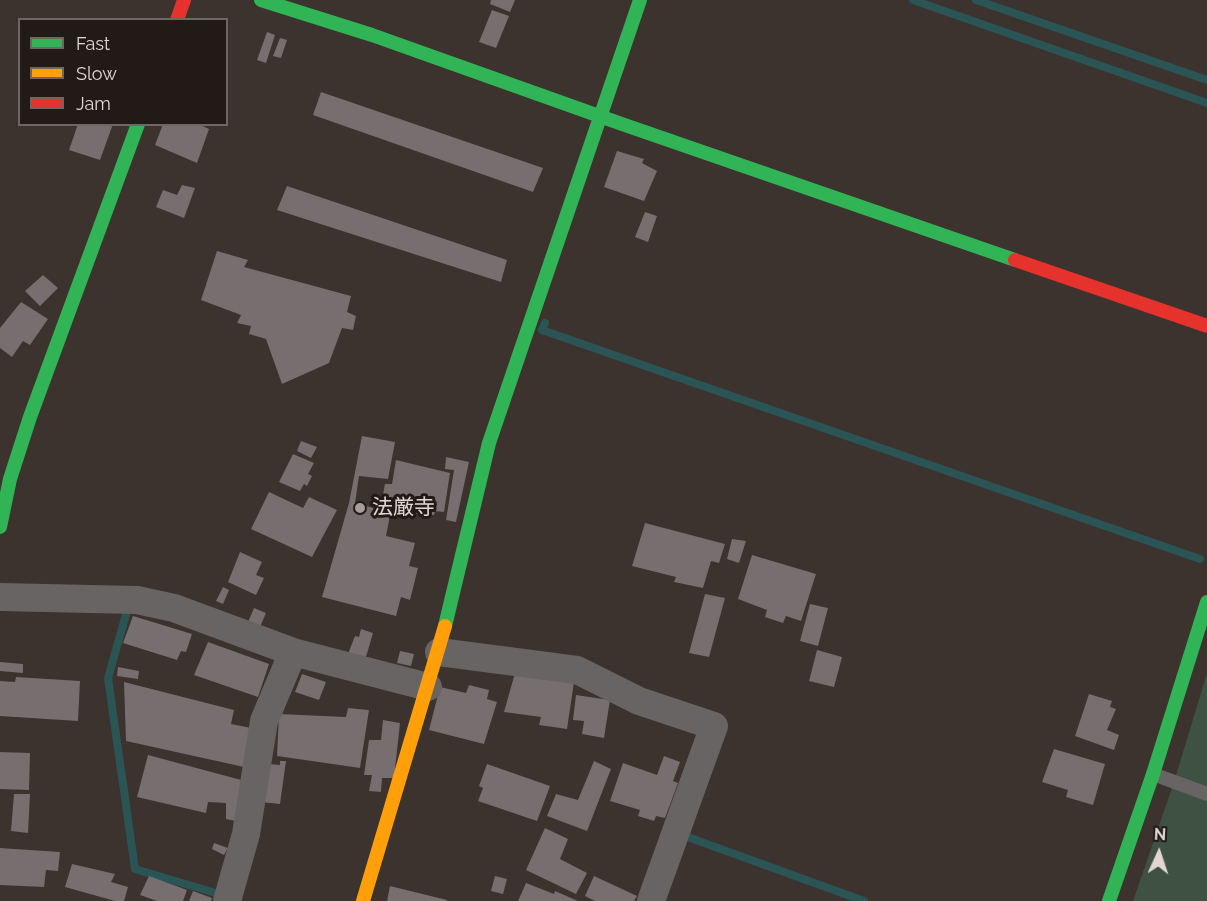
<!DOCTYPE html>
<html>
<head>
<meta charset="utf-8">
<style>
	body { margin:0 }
	#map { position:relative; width:1207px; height:901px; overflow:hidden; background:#3c322e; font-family:Raleway,sans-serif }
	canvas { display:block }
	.legend { position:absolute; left:18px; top:18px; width:210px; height:108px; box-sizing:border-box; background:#221a16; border:2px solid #6f6561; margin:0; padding:8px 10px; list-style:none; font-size:18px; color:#e2d6d1 }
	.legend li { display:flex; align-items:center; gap:12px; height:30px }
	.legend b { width:30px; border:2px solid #6f6561 }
	.north { position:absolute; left:1129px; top:823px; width:60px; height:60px; -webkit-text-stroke:4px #221a16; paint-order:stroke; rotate:3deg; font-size:16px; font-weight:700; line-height:24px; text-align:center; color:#e2d6d1 }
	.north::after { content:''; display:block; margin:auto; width:21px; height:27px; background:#e2d6d1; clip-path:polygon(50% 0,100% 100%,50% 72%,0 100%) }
</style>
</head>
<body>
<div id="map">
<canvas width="1207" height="901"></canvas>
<ul class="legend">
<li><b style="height:8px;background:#30b455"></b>Fast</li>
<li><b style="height:8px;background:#ff9f0a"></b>Slow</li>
<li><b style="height:8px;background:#e5322d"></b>Jam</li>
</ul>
<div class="north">N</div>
</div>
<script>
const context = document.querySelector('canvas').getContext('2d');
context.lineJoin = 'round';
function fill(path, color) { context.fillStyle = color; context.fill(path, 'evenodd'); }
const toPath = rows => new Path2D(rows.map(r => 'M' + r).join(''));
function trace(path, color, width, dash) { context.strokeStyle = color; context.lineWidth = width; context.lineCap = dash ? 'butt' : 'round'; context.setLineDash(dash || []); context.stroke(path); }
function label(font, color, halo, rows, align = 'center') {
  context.font = font + ' Raleway,"Noto Sans JP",sans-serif'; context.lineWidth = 6; context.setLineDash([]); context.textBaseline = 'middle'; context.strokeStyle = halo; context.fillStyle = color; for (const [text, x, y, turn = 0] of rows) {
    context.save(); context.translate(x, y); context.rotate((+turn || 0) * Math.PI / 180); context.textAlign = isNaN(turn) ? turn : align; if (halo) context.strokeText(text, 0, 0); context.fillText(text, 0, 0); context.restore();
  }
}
fill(toPath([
	[1207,673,1207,901,1133,901,1174,782]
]), '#3e5142');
trace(toPath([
	[913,0,1207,103],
	[976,0,1207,80],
	[545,323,542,330,1200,559],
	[127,611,108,678,135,869,216,893],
	[687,831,685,836,864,901]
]), '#2a5554', 8);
fill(toPath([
	[491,0,515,0,510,12,490,4],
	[492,10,509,16,496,48,479,42],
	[267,32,275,35,266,63,257,60],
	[280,38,287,40,281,58,273,56],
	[321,92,543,168,533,192,313,115],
	[78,124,113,124,100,160,69,150],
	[163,124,198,124,209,129,197,163,155,145],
	[617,151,644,159,642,163,657,171,644,201,604,187],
	[182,185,195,188,184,218,156,207,163,190,177,195],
	[287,186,507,260,501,282,277,210],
	[645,212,657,216,648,242,635,237],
	[217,251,248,260,244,267,351,296,347,312,356,316,353,330,342,328,329,363,282,384,266,339,249,334,251,326,237,323,241,315,201,300],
	[43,275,58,288,40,306,25,291],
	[21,302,48,319,30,345,23,341,12,357,0,348,0,328],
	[362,436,395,442,388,479,359,476,355,503,380,510,382,503,392,505,386,536,415,543,409,566,418,568,410,600,401,597,396,616,322,597,349,503],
	[301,441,317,447,311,458,297,451],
	[293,454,314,463,308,474,312,476,307,486,304,484,300,491,279,482],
	[446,457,469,462,456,522,446,520,454,470,445,469],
	[396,460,450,473,444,512,435,511,434,515,416,514,417,506,382,500,385,484,392,484],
	[269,492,303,508,309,497,337,510,312,557,251,529],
	[645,523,725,544,719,563,711,561,703,588,674,582,676,577,632,566],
	[732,539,746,541,739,563,727,559],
	[240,552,262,562,256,575,264,578,256,595,228,582],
	[752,555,816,574,801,621,786,616,783,623,765,617,767,610,738,599],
	[223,587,229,590,223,604,216,601],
	[705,594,725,598,709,657,689,653],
	[810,604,828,608,818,646,800,641],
	[254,608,266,613,260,627,248,622],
	[133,616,192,634,186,652,181,651,177,660,123,643],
	[361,629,373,633,366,657,348,654,355,636,359,637],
	[208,642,269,664,258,697,194,675],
	[817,650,842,657,834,687,809,681],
	[400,651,414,654,411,666,397,663],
	[0,662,23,664,23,673,0,671],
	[118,667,139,671,138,679,117,676],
	[515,673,574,682,567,729,539,725,541,717,504,712],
	[302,674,326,682,319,700,295,692],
	[16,677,80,681,78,721,0,716,0,681,15,682],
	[124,682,234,710,231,724,251,728,244,767,126,741],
	[469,685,489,690,487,699,497,702,484,744,429,730,440,687,466,693],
	[1089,694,1112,701,1110,707,1116,709,1107,730,1119,735,1114,750,1075,736],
	[576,695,610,700,604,738,582,734,584,721,573,720],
	[348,708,369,710,360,768,277,756,279,714,346,717],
	[383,720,400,723,394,778,382,778,381,792,369,791,372,775,364,775,369,740,381,740],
	[1054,749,1105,764,1093,805,1066,797,1068,790,1042,782],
	[0,752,30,753,29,790,0,789],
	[148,755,245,781,236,821,226,819,226,803,208,802,206,813,137,797],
	[664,756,680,762,673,781,678,783,665,818,656,816,654,821,638,816,640,810,610,801,623,763,657,775],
	[280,761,286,761,280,804,261,802,268,764,280,765],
	[594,761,611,769,587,831,547,816,556,794,578,800],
	[487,764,550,786,537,821,478,801,483,788,479,786],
	[14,794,30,794,28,833,11,831],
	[545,828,568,839,560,859,587,873,576,894,526,870],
	[214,843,228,848,224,855,212,849],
	[0,848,60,852,58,871,46,870,44,887,0,885],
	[72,864,115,874,111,882,128,887,124,901,115,901,65,887],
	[149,876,187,890,183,901,157,901,140,895],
	[495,876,507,879,503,894,491,891],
	[594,876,637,896,634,901,595,901,585,896],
	[526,883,554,894,555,891,578,901,518,901],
	[390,886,447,900,447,901,387,901],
	[193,891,212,898,211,901,189,901]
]), '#766e6f');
trace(toPath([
	[1153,774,1207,794]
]), '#686463', 14);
trace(toPath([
	[0,597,137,600,174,608,293,652,428,687],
	[439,652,577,670,639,701,714,726,651,901],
	[227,901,246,834,264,721,293,652]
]), '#686463', 28);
trace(toPath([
	[261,0,372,35,619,123,1015,260],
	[0,527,10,479,30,417,138,124],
	[445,626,489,443,640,0],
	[1109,901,1153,774,1207,602]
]), '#30b455', 14);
trace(toPath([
	[363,901,445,626]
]), '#ff9f0a', 14);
trace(toPath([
	[177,20,184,0],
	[1015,260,1207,326]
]), '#e5322d', 14);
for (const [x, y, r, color] of [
	[360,508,6,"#a89d98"]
]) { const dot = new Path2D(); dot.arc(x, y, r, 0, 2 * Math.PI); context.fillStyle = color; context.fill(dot); trace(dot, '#221a16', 2); }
label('21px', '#e2d6d1', '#221a16', [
	["法厳寺",372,508]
], 'left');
</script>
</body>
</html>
